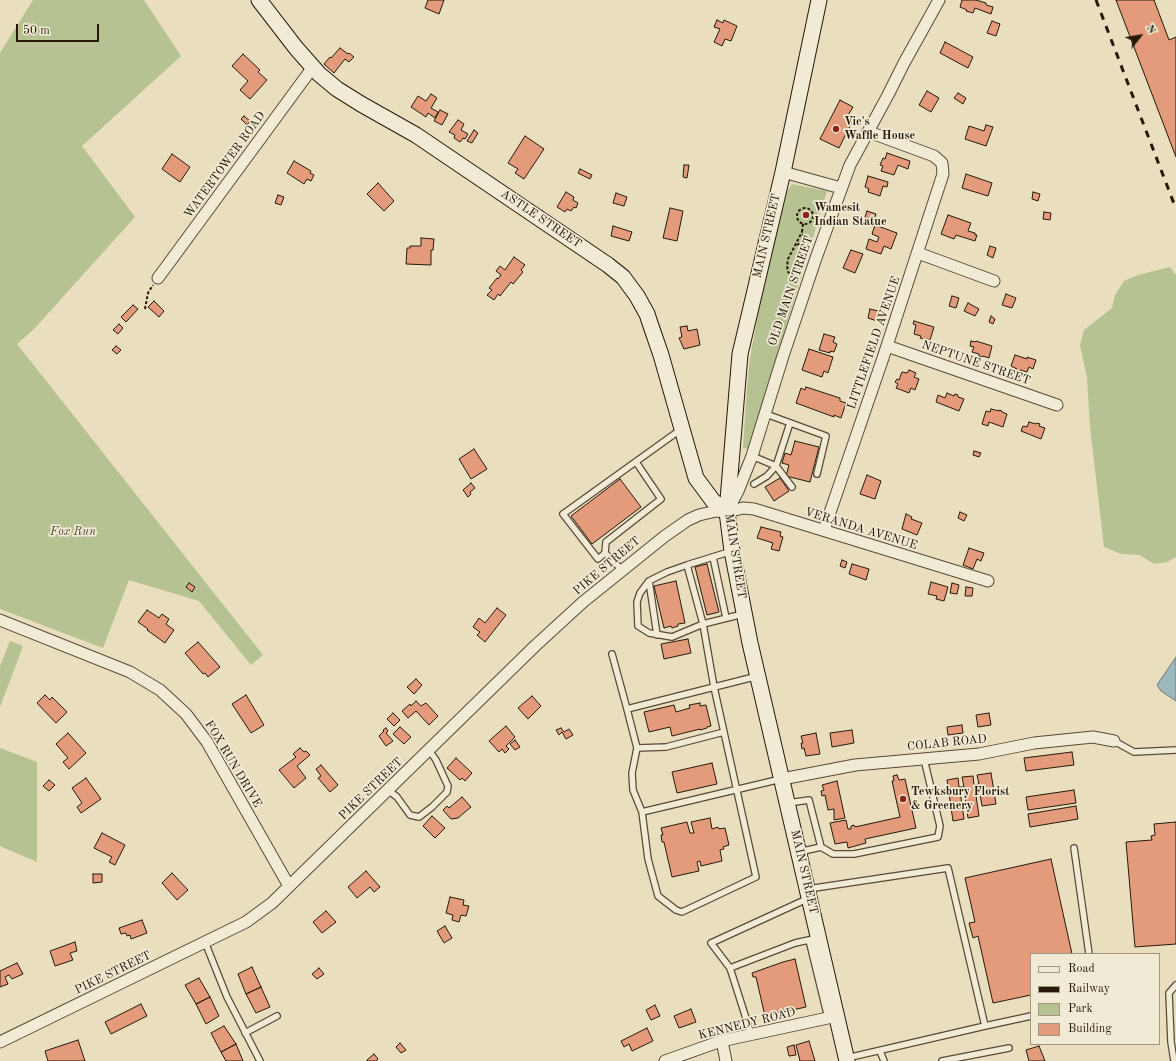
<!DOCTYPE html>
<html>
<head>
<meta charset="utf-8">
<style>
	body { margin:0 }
	#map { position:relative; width:1176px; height:1061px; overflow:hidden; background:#e9dfbf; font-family:"Old Standard TT",serif }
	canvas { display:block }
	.legend { position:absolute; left:1030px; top:953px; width:130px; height:92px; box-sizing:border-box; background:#f1ead5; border:1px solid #a09684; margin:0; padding:5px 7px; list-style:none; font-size:12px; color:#26190a }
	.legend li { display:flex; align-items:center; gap:8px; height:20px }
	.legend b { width:20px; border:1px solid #a09684 }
	.north { position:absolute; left:1120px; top:16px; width:40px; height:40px; -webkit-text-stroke:3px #f1ead5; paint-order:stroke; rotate:59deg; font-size:11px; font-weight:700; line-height:16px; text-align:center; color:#26190a }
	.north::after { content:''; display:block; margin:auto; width:14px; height:18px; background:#26190a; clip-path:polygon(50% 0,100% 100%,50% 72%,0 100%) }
	.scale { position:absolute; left:16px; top:24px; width:83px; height:18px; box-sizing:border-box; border:2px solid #26190a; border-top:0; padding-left:5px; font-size:12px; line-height:14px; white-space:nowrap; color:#26190a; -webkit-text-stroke:3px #f1ead5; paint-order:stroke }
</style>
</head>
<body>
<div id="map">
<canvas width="1176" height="1061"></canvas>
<ul class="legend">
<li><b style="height:5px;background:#f1ead5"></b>Road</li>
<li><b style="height:5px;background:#26190a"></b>Railway</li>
<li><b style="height:11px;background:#b6c292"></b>Park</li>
<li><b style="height:11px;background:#e49b7c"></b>Building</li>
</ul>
<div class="north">N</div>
<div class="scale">50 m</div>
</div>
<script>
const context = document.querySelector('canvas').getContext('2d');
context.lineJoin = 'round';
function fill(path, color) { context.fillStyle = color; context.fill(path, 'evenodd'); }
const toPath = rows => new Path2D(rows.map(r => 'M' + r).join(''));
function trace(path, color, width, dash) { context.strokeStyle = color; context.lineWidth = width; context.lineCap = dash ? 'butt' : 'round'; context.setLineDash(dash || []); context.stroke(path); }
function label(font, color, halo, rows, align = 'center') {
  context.font = font + ' "Old Standard TT",serif'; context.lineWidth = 3.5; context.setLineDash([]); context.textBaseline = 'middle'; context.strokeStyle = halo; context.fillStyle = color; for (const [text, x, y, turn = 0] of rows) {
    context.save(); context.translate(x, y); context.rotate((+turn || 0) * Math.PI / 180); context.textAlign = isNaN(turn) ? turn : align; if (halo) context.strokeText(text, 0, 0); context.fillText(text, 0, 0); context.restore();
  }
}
fill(toPath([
	[33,0,144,0,181,56,82,146,135,217,34,329,17,344,263,655,251,665,199,601,129,580,103,648,0,609,0,53],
	[792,184,827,191,749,449,743,448,747,387,750,358,763,288,787,192],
	[1170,267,1176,275,1176,557,1167,562,1154,564,1140,555,1121,554,1104,547,1090,427,1087,378,1080,345,1084,330,1112,308,1115,295,1124,281,1138,275],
	[10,641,23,646,0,707,0,666],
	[0,748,37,762,37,862,0,846]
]), '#b6c292');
const water = toPath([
	[1176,657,1176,701,1161,691,1157,685,1176,657]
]);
fill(water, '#9eb9be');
trace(water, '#6e7976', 1);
const building = toPath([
	[428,0,444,0,439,14,425,8,428,0],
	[962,0,976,0,986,3,986,5,993,7,991,14,975,8,973,13,966,11,967,10,960,7,962,0],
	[1116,0,1154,0,1169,40,1176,37,1176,157,1116,0],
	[717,20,723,23,724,20,737,26,731,41,725,39,722,46,714,42,720,29,714,27,717,20],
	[992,21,1000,24,996,36,987,33,992,21],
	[945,42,973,57,968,68,940,53,945,42],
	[340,48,348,54,349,53,354,57,349,62,345,59,334,73,324,64,330,57,331,58,340,48],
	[243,54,260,70,258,72,267,80,250,99,240,90,248,81,232,66,243,54],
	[927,91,939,98,931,112,919,105,927,91],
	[958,93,966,98,963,104,954,98,958,93],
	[431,94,437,98,431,108,438,112,435,118,428,113,426,117,411,107,418,96,426,101,431,94],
	[840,100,853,107,847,117,853,120,839,148,820,139,840,100],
	[440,110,448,114,442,125,434,121,440,110],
	[244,116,250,121,247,125,241,119,244,116],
	[458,120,464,124,461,130,468,134,465,139,463,138,460,142,454,138,455,135,449,132,458,120],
	[986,125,993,127,986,146,965,139,969,126,984,131,986,125],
	[474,130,478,133,472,143,467,141,474,130],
	[525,136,544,149,524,179,515,173,518,169,508,163,525,136],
	[887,153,910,161,908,169,898,165,894,175,881,171,883,166,880,165,883,158,885,159,887,153],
	[172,154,190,167,180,182,162,169,172,154],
	[294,161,311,171,310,173,314,175,311,181,307,179,304,184,287,173,294,161],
	[684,165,689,165,687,178,683,177,684,165],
	[580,169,592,175,590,179,578,173,580,169],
	[966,174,992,183,988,196,962,188,966,174],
	[868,176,888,182,887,187,883,186,880,196,868,192,869,189,865,187,868,176],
	[378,183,394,201,384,211,367,194,378,183],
	[566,192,574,197,573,200,578,203,576,208,574,207,571,211,567,209,565,212,557,207,566,192],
	[1033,192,1040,194,1038,201,1032,199,1033,192],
	[616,193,627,197,624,206,613,203,616,193],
	[278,195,284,197,281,205,275,203,278,195],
	[670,208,683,211,677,241,663,238,670,208],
	[867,211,876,214,874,220,865,217,867,211],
	[1044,212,1051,213,1050,220,1043,219,1044,212],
	[948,215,971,223,968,231,975,233,975,235,977,235,975,241,956,235,954,239,941,234,948,215],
	[875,225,897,233,891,249,884,246,881,254,866,249,869,239,877,242,879,237,872,234,875,225],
	[613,226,632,232,629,241,611,236,613,226],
	[421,238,434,239,433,250,431,250,431,265,406,264,407,248,410,248,410,246,421,246,421,238],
	[990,246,996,248,993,258,987,255,990,246],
	[851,250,863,254,855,273,843,268,851,250],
	[514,257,525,265,521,270,523,272,513,284,511,282,500,296,498,294,494,300,487,295,492,290,489,288,497,278,498,279,501,275,496,271,500,266,505,270,514,257],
	[1006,294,1016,298,1012,308,1002,305,1006,294],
	[952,296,959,298,956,308,949,306,952,296],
	[154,301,164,311,159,317,148,307,154,301],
	[968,303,979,309,975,316,964,311,968,303],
	[133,305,138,309,126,322,121,317,133,305],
	[870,309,886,313,883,323,868,318,870,309],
	[991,316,995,319,993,324,989,322,991,316],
	[914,321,934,327,930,340,924,338,924,339,920,338,921,336,914,334,916,325,913,324,914,321],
	[119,324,123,328,118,334,113,330,119,324],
	[687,326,688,331,697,329,700,345,684,349,679,338,682,337,680,327,687,326],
	[824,334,835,337,833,342,837,344,834,352,830,351,830,353,819,350,824,334],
	[971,341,975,342,976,341,992,346,989,358,983,356,982,357,979,356,979,354,972,352,974,347,970,346,971,341],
	[116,346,121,350,117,354,112,350,116,346],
	[809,349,833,357,828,373,824,371,822,377,802,370,809,349],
	[1015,355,1027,359,1027,357,1036,360,1033,369,1029,367,1027,372,1020,370,1020,372,1016,370,1017,369,1011,366,1015,355],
	[909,370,916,373,914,377,919,379,915,390,911,388,909,393,896,388,898,384,895,382,897,379,899,380,902,372,907,373,909,370],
	[806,387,840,398,840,401,846,403,841,418,834,415,834,417,796,403,801,388,805,390,806,387],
	[947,393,954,396,955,394,958,395,958,397,964,399,959,411,936,402,938,395,945,398,947,393],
	[991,409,999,411,999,410,1002,411,1002,412,1007,414,1003,427,989,422,988,426,982,424,986,411,990,412,991,409],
	[1029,422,1036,424,1037,423,1040,424,1039,426,1045,428,1041,439,1021,431,1023,426,1027,427,1029,422],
	[795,441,819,447,810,482,786,476,789,465,782,463,785,453,791,455,795,441],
	[474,449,487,469,471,479,459,459,474,449],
	[974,451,981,453,979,457,973,455,974,451],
	[867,475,881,481,875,499,860,494,867,475],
	[780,478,789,491,774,501,765,487,780,478],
	[620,479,641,507,592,544,571,516,620,479],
	[471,483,475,488,470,492,471,494,468,497,463,490,471,483],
	[960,512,967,515,964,521,958,518,960,512],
	[906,514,912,517,911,519,922,523,917,535,902,529,906,514],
	[761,527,781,532,780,536,783,537,779,551,771,549,773,543,757,538,761,527],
	[969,548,984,553,981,561,977,559,973,569,963,565,969,548],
	[842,560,847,562,845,568,840,566,842,560],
	[707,564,719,612,707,615,695,567,707,564],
	[852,564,869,569,866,580,849,574,852,564],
	[676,581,685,623,678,624,678,626,672,628,671,626,664,628,654,586,676,581],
	[931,582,948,587,944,601,936,599,937,596,928,594,931,582],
	[189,583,195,587,192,592,186,587,189,583],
	[952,583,959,585,957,594,950,593,952,583],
	[966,587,973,588,972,596,965,596,966,587],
	[497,608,506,615,485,642,477,635,480,632,473,627,479,618,485,623,497,608],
	[147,610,159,618,162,614,169,619,166,624,174,630,165,643,147,630,148,629,138,622,147,610],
	[688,639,691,653,664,659,661,644,688,639],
	[198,642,220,667,208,677,205,673,203,674,185,653,198,642],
	[416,679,422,685,414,694,407,687,416,679],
	[45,695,50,700,52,697,67,712,56,723,37,703,45,695],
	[246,695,264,725,251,733,232,704,246,695],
	[532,696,541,706,528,719,518,708,532,696],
	[416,701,421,706,426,703,438,716,429,725,416,711,408,718,402,711,410,704,411,706,416,701],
	[700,703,700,706,706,705,711,726,707,727,707,728,700,730,700,729,672,736,670,727,649,732,644,712,674,705,676,712,690,708,689,705,700,703],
	[393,713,400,720,394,726,387,719,393,713],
	[989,713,991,725,978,727,976,715,989,713],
	[962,725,963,733,948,735,947,727,962,725],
	[506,726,515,737,506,746,509,749,505,753,502,749,499,752,489,741,506,726],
	[400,727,411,737,404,744,393,734,400,727],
	[386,728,388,731,386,733,393,741,386,746,379,736,384,731,383,730,386,728],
	[561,728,564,732,569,729,573,735,566,739,562,732,559,735,556,730,561,728],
	[852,730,854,743,832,747,830,733,852,730],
	[68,733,86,753,69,769,63,762,68,758,56,744,68,733],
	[816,733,820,754,806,756,804,748,802,749,801,743,803,743,801,736,816,733],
	[515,740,520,747,515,750,510,744,515,740],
	[300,748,304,752,306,751,310,755,297,766,306,778,294,788,279,770,296,757,293,754,300,748],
	[1072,752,1074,765,1026,771,1024,758,1072,752],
	[456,758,472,773,465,781,462,778,460,780,447,768,456,758],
	[712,763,717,784,677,793,672,772,712,763],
	[321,765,338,785,330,792,318,778,321,776,316,769,321,765],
	[991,773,996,804,982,806,979,788,975,789,979,816,968,818,964,790,960,791,964,819,953,821,947,780,958,778,959,787,964,787,962,777,973,776,974,785,979,784,977,775,991,773],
	[897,775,899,780,905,779,916,828,865,839,866,843,848,848,847,842,835,844,830,823,846,820,848,829,851,829,851,826,854,825,855,827,900,817,892,781,894,781,893,776,897,775],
	[86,778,101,799,81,813,77,807,82,803,72,788,86,778],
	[49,780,55,785,49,791,43,786,49,780],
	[837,781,845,818,834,820,834,809,828,810,825,795,822,796,821,791,824,790,822,785,837,781],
	[1074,790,1076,803,1028,810,1026,797,1074,790],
	[462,797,471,807,458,818,451,819,443,810,447,806,449,808,462,797],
	[1076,806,1078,819,1030,827,1028,814,1076,806],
	[432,816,445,828,435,838,423,826,432,816],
	[710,818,712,829,718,827,719,829,725,828,729,845,723,847,724,849,720,850,722,861,701,866,700,861,697,862,699,871,672,877,664,842,662,842,661,835,663,835,661,828,687,822,690,833,694,833,691,822,710,818],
	[1176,822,1176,944,1135,947,1126,842,1152,840,1151,836,1155,835,1154,824,1176,822],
	[102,833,125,845,115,865,109,862,112,857,94,848,102,833],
	[1051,859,1072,954,1031,954,1031,995,993,1003,978,936,973,938,969,923,975,922,965,878,1051,859],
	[366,871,380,887,374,892,370,887,357,898,348,887,366,871],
	[172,873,188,890,177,900,162,883,172,873],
	[93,874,102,874,102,882,93,883,93,874],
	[450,897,464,900,463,905,469,906,466,916,461,915,459,922,452,920,453,915,446,913,450,897],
	[326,911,336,922,322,933,313,922,326,911],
	[142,920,147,933,131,939,130,935,127,936,126,933,121,934,119,928,142,920],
	[445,926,452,938,444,943,437,931,445,926],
	[75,942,77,951,70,953,73,960,55,966,50,951,75,942],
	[795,959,806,1007,765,1016,756,977,753,977,752,973,783,962,795,959],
	[17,963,23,974,12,979,9,975,5,977,8,984,0,987,0,971,17,963],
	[252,967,261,987,246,994,238,974,252,967],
	[319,968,324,974,317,979,312,974,319,968],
	[199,978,210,997,196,1004,185,985,199,978],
	[261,987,270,1007,256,1013,246,994,261,987],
	[210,997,219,1016,206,1024,196,1004,210,997],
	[141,1004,147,1016,111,1034,105,1022,141,1004],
	[655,1005,660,1016,651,1020,646,1010,655,1005],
	[691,1009,696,1022,679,1028,674,1016,691,1009],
	[224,1026,236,1044,221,1052,211,1033,224,1026],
	[647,1028,653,1041,632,1051,629,1044,624,1047,621,1041,647,1028],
	[78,1040,85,1061,48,1061,45,1051,78,1040],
	[809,1041,815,1061,800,1061,796,1045,809,1041],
	[400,1043,406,1050,401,1053,396,1047,400,1043],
	[236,1044,243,1061,226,1061,221,1052,236,1044],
	[794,1045,796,1055,789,1056,787,1047,794,1045],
	[1039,1046,1045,1061,1029,1061,1026,1050,1039,1046],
	[374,1054,378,1059,376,1061,367,1061,367,1060,374,1054]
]);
fill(building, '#e49b7c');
trace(building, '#26190a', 1);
const lane = toPath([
	[766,414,826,436,817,474],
	[752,456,776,466,792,487],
	[754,484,767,476,776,466,790,423],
	[732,551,687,565,703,624,743,614],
	[605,553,606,542,661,499,636,462],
	[713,557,726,618],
	[622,570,605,553,598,559,563,514,680,430],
	[649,581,657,635],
	[612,654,627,709,758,676],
	[627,709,637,748,632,773,633,790,642,812,648,859,658,896,676,910,682,912,756,877,714,687,703,624,672,637,649,633,638,626,637,602,640,593,649,581,667,572,687,565],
	[1114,741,1134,752,1176,750],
	[637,748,666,747,724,732],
	[388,790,397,797,410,815,419,817,432,807,447,792,448,786,436,760,429,750],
	[788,803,809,800,821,847,799,852],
	[642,812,781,779],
	[821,847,833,854,854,854,938,837,940,826,924,759],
	[1074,848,1089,954],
	[808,889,948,868,985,1026,847,1058],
	[809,940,828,1018],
	[205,942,227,997,260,1061],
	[730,968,795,943,818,938],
	[985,1026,1031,1016],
	[245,1033,277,1016],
	[751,1034,730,968,711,943,807,899],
	[880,1051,884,1061],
	[942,1061,1009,1048],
	[1174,1061,1171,1042,1169,993,1176,985]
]);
const street = toPath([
	[783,172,841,188],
	[918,253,994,281],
	[158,278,313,67],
	[887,346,1057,405],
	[729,508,738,491,752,456,783,356,816,258,850,165,888,95,904,63,939,0],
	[824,530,883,358,943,174,942,163,934,156,869,132],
	[0,620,130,672,160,690,186,714,207,742,289,886],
	[782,779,855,765,979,754,1034,743,1093,737,1114,741],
	[722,1041,726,1061],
	[0,1042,246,922,272,903,535,646,583,602,665,536,688,520,699,515,716,511,727,512,743,508,754,509,988,581],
	[665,1061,721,1041,837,1016]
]);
const secondary = toPath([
	[259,0,296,48,319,74,337,89,361,104,416,135,577,244,608,265,623,277,637,296,647,314,651,326,661,355,696,478,713,501,727,512],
	[819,0,783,172,740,354,727,512,732,551,750,643,847,1061]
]);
trace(lane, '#574a37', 8);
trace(street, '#574a37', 13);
trace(secondary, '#26190a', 17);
trace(toPath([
	'797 216a8 8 0 1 1 16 0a8 8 0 1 1-16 0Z',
	[803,224,802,232,804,237,811,241],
	[797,245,806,240],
	[798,279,788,272,787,266,788,259,802,232],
	[145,309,148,293,153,285]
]), '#26190a', 2, [3, 2]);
trace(lane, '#f1ead5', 5.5);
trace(street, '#f1ead5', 11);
trace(secondary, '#f1ead5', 15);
trace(toPath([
	[1096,0,1176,209]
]), '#26190a', 3, [7, 7]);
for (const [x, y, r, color] of [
	[836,129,4,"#8f2418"],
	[806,215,4,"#8f2418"],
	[903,799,4,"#8f2418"]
]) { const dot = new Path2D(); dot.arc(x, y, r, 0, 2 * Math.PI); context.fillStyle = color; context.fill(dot); trace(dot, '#f1ead5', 1.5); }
label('bold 12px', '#26190a', '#f1ead5', [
	["Vic's",844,122],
	["Waffle House",844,136],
	["Wamesit",814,208],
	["Indian Statue",814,222],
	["Tewksbury Florist",911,792],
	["& Greenery",911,806]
], 'left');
label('12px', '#26190a', '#f1ead5', [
	["WATERTOWER ROAD",225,165,-54],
	["ASTLE STREET",541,219,34],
	["MAIN STREET",767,236,-77],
	["OLD MAIN STREET",791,291,-71],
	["LITTLEFIELD AVENUE",874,343,-71],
	["NEPTUNE STREET",976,363,19],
	["VERANDA AVENUE",861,529,17],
	["MAIN STREET",735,556,81],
	["PIKE STREET",607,566,-40],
	["COLAB ROAD",947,743,-6],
	["FOX RUN DRIVE",233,764,59],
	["PIKE STREET",371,789,-44],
	["MAIN STREET",804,872,77],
	["PIKE STREET",113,973,-26],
	["KENNEDY ROAD",747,1024,-14]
]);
label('italic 12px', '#514c33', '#f1ead5', [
	["Fox Run",73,532]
]);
</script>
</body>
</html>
